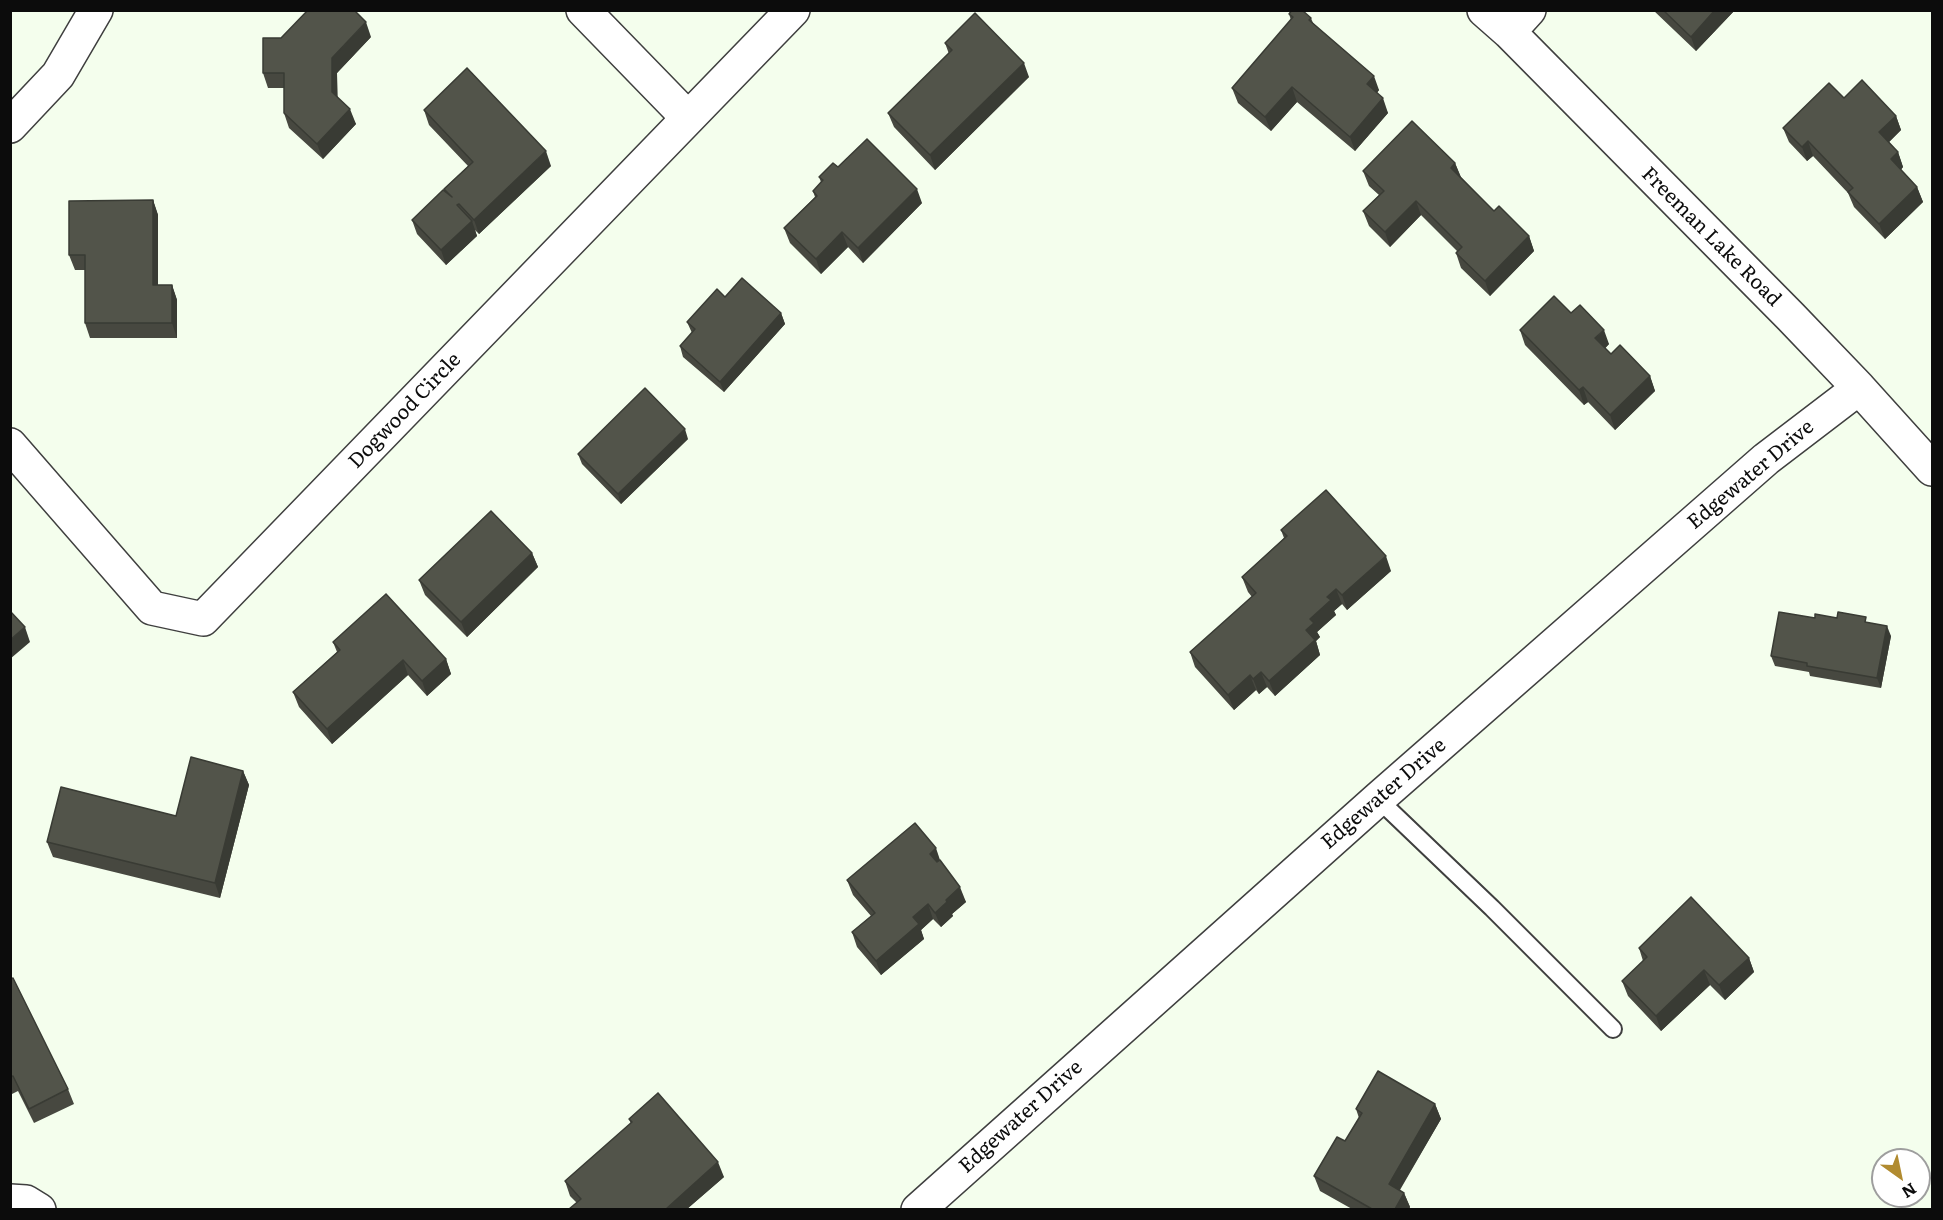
<!DOCTYPE html>
<html>
<head>
<meta charset="utf-8">
<style>
	body { margin:0 }
	#map { position:relative; width:1943px; height:1220px; overflow:hidden; background:#f4feed; font-family:Literata,serif }
	canvas { display:block }
	.frame { position:absolute; inset:0; border:12px solid #0c0c0c; pointer-events:none }
	.north { position:absolute; left:1871px; top:1148px; width:60px; height:60px; box-sizing:border-box; background:#fff; border:2px solid #9e9e9e; border-radius:50%; rotate:147deg; font-size:16px; font-weight:700; line-height:24px; text-align:center; color:#0c0c0c }
	.north::after { content:''; display:block; margin:auto; width:21px; height:27px; background:#b18b30; clip-path:polygon(50% 0,100% 100%,50% 72%,0 100%) }
</style>
</head>
<body>
<div id="map">
<canvas width="1943" height="1220"></canvas>
<div class="frame"></div>
<div class="north">N</div>
</div>
<script>
const context = document.querySelector('canvas').getContext('2d');
context.lineJoin = 'round';
const toPath = rows => new Path2D(rows.map(r => 'M' + r).join(''));
function trace(path, color, width, dash) { context.strokeStyle = color; context.lineWidth = width; context.lineCap = dash ? 'butt' : 'round'; context.setLineDash(dash || []); context.stroke(path); }
function fill(path, color) { context.fillStyle = color; context.fill(path, 'evenodd'); }
function label(font, color, halo, rows, align = 'center') {
  context.font = font + ' Literata,serif'; context.lineWidth = 6; context.setLineDash([]); context.textBaseline = 'middle'; context.strokeStyle = halo; context.fillStyle = color; for (const [text, x, y, turn = 0] of rows) {
    context.save(); context.translate(x, y); context.rotate((+turn || 0) * Math.PI / 180); context.textAlign = isNaN(turn) ? turn : align; if (halo) context.strokeText(text, 0, 0); context.fillText(text, 0, 0); context.restore();
  }
}
const service = toPath([
	[1378,799,1492,908,1613,1029]
]);
const minor = toPath([
	[583,10,688,118],
	[1484,10,1509,32,1791,317,1859,388,1932,469],
	[1509,32,1529,10],
	[10,126,58,75,96,10],
	[10,445,152,608,203,619,793,10],
	[10,1201,26,1202,39,1210],
	[918,1210,1378,799,1766,459,1859,388]
]);
trace(service, '#3f3f3f', 20);
trace(minor, '#3f3f3f', 36);
trace(service, '#fff', 16);
trace(minor, '#fff', 33);
fill(toPath([
	[1653,10,1735,10,1696,51],
	[1289,14,1311,18,1313,23,1379,90,1377,93,1388,113,1355,151,1297,102,1271,131,1238,103,1232,88,1291,20],
	[371,37,337,73,337,97,356,124,323,159,289,128,284,113,284,88,268,88,263,73],
	[945,43,1029,77,935,170,894,127,888,113,949,54],
	[1844,98,1896,116,1901,130,1889,142,1898,152,1903,167,1901,170,1917,187,1923,202,1885,239,1854,207,1848,193,1813,156,1807,161,1789,142,1783,128],
	[424,110,551,166,479,234,475,230,477,236,446,265,417,234,412,220,445,192,444,189,468,166,429,125],
	[1455,163,1461,177,1494,211,1529,236,1534,251,1490,296,1461,268,1456,253,1457,251,1421,215,1390,247,1369,226,1363,211,1379,195,1369,186,1363,171],
	[838,167,922,203,863,263,848,247,821,274,790,243,784,228,815,197,813,191,821,182,819,177],
	[153,200,158,215,158,285,172,285,177,300,177,338,90,338,85,323,85,270,75,270,69,255],
	[725,297,781,313,785,324,724,392,683,357,680,346,692,333,687,322],
	[1571,313,1609,344,1605,348,1611,354,1650,376,1655,391,1615,430,1588,402,1584,405,1525,345,1520,330],
	[688,439,621,504,582,464,578,454],
	[1281,530,1391,571,1347,610,1342,604,1334,611,1336,615,1317,632,1320,637,1316,641,1320,655,1275,696,1267,687,1259,694,1256,690,1234,710,1195,667,1190,652,1252,597,1248,592,1242,577,1284,538],
	[532,553,538,567,467,637,425,595,419,580],
	[1815,618,1837,618,1868,623,1891,636,1881,688,1810,676,1809,672,1775,666,1771,656],
	[333,642,446,659,451,674,427,696,408,675,332,744,299,707,293,692,337,652],
	[243,771,249,785,220,898,53,857,47,842,176,816],
	[940,860,966,902,952,914,953,916,941,927,933,919,921,930,924,939,881,975,857,947,852,932,871,916,853,895,847,880],
	[1639,948,1749,958,1754,972,1725,1000,1710,985,1661,1031,1628,996,1622,981,1643,961],
	[10,979,68,1089,74,1104,34,1123,18,1091,10,1095],
	[1435,1104,1441,1119,1400,1190,1404,1193,1410,1207,1409,1209,1352,1209,1320,1191,1314,1176,1345,1141,1359,1118,1356,1109],
	[629,1119,724,1177,687,1209,569,1209,577,1203,570,1196,565,1181,631,1124]
]), '#474840');
fill(toPath([
	[1715,10,1735,10,1696,51,1691,37],
	[366,22,371,37,337,73,338,107,332,92,332,58],
	[1024,63,1029,77,935,170,930,155],
	[1374,76,1379,90,1372,99,1367,84],
	[1292,87,1297,102,1271,131,1265,117],
	[1383,98,1388,113,1355,151,1350,137],
	[350,109,356,124,323,159,317,144],
	[1896,116,1901,130,1884,147,1879,132],
	[1808,141,1813,156,1807,161,1802,147],
	[546,151,551,166,479,234,474,220],
	[1898,152,1903,167,1896,174,1891,159],
	[1455,163,1461,178,1451,168],
	[1917,187,1923,202,1885,239,1879,224],
	[917,189,922,203,863,263,858,248],
	[153,200,158,215,158,300,153,285],
	[1416,201,1421,215,1390,247,1385,232],
	[472,221,477,236,446,265,441,250],
	[842,232,848,247,821,274,816,259],
	[1529,236,1534,251,1490,296,1485,281],
	[172,285,177,300,177,338,172,323],
	[781,313,785,324,724,392,720,382],
	[1604,330,1609,344,1601,353,1595,338],
	[1650,376,1655,391,1615,430,1610,415],
	[1583,387,1588,402,1584,405,1579,390],
	[685,429,688,439,621,504,618,494],
	[532,553,538,567,467,637,461,622],
	[1386,556,1391,571,1347,610,1342,595],
	[1336,589,1342,604,1334,611,1336,615,1317,632,1320,637,1316,641,1320,655,1275,696,1269,681,1306,630,1310,619,1327,597],
	[1887,626,1891,636,1881,688,1877,678],
	[25,627,30,642,10,659,10,640],
	[446,659,451,674,427,696,422,681],
	[403,660,408,675,332,744,327,729],
	[1261,672,1267,687,1259,694,1253,679],
	[1250,675,1256,690,1234,710,1228,695],
	[243,771,249,785,220,898,215,883],
	[936,848,941,863,935,868,930,854],
	[960,887,966,902,952,914,953,916,941,927,935,913,946,900],
	[928,904,933,919,921,930,924,939,881,975,876,961,913,917],
	[1749,958,1754,972,1725,1000,1719,985],
	[1704,970,1710,985,1661,1031,1656,1016],
	[1435,1104,1441,1119,1394,1199,1389,1184],
	[718,1162,724,1177,687,1209,666,1209],
	[1404,1193,1410,1207,1409,1209,1395,1209]
]), '#393b34');
const building = toPath([
	[308,10,354,10,366,22,332,58,332,92,350,109,317,144,284,113,284,73,263,73,263,38,281,38,308,10],
	[1292,10,1302,10,1311,18,1309,20,1374,76,1367,84,1383,98,1350,137,1292,87,1265,117,1232,88,1293,17,1289,14,1292,10],
	[1663,10,1715,10,1691,37,1663,10],
	[975,13,1024,63,930,155,888,113,952,50,945,43,975,13],
	[467,68,546,151,474,220,459,204,457,205,472,221,441,250,412,220,443,190,452,197,444,189,473,162,424,110,467,68],
	[1862,80,1896,116,1879,132,1898,152,1891,159,1917,187,1879,224,1848,192,1853,188,1808,141,1802,147,1783,128,1829,83,1844,98,1862,80],
	[1412,121,1455,163,1451,168,1494,211,1499,206,1529,236,1485,281,1456,253,1462,247,1416,201,1385,232,1363,211,1384,191,1363,171,1412,121],
	[867,139,917,189,858,248,842,232,816,259,784,228,817,196,813,191,823,180,819,177,833,163,838,167,867,139],
	[153,200,153,285,172,285,172,323,85,323,85,255,69,255,69,201,153,200],
	[742,278,781,313,720,382,680,346,695,329,687,322,717,289,725,297,742,278],
	[1554,296,1571,313,1580,305,1604,330,1595,338,1611,354,1620,345,1650,376,1610,415,1583,387,1579,390,1520,330,1554,296],
	[645,388,685,429,618,494,578,454,645,388],
	[1326,490,1386,556,1342,595,1336,589,1327,597,1331,600,1310,619,1314,623,1306,630,1315,640,1269,681,1261,672,1253,679,1250,675,1228,695,1190,652,1256,593,1242,577,1287,536,1281,530,1326,490],
	[491,511,532,553,461,622,419,580,491,511],
	[386,594,446,659,422,681,403,660,327,729,293,692,340,650,333,642,386,594],
	[10,611,25,627,10,640,10,611],
	[1779,612,1815,618,1815,614,1837,618,1838,612,1866,617,1865,622,1887,626,1877,678,1807,666,1807,663,1771,656,1779,612],
	[191,757,243,771,215,883,47,842,61,787,176,816,191,757],
	[915,823,936,848,930,854,937,862,940,860,960,887,946,900,947,902,935,913,928,904,913,917,919,924,876,961,852,932,875,913,847,880,915,823],
	[1691,897,1749,958,1719,985,1704,970,1656,1016,1622,981,1647,957,1639,948,1691,897],
	[13,978,68,1089,29,1109,13,1076,10,1077,10,979,13,978],
	[1378,1071,1435,1104,1389,1184,1404,1193,1395,1209,1372,1209,1314,1176,1337,1137,1345,1141,1362,1113,1356,1109,1378,1071],
	[658,1093,718,1162,666,1209,667,1209,569,1209,581,1199,565,1181,632,1122,629,1119,658,1093]
]);
fill(building, '#52544a');
trace(building, '#393b34', 1.5);
label('20px', '#0c0c0c', '#fff', [
	["Freeman Lake Road",1711,237,45],
	["Dogwood Circle",405,411,-46],
	["Edgewater Drive",1751,475,-40],
	["Edgewater Drive",1384,794,-41],
	["Edgewater Drive",1021,1117,-42]
]);
</script>
</body>
</html>
